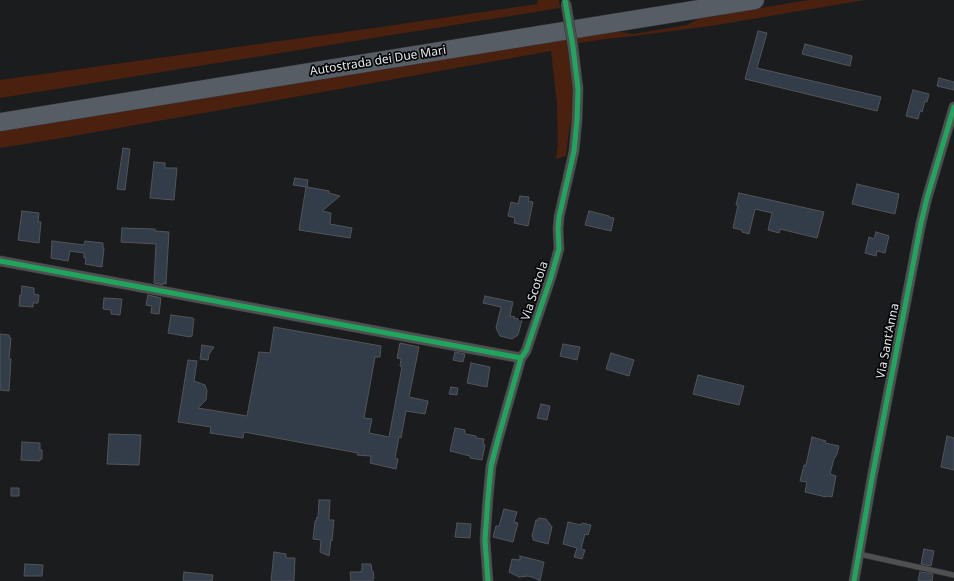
<!DOCTYPE html>
<html>
<head>
<meta charset="utf-8">
<style>
	body { margin:0 }
	canvas { display:block; background:#1a1c1e }
</style>
</head>
<body>
<canvas width="954" height="581"></canvas>
<script>
const context = document.querySelector('canvas').getContext('2d');
context.lineJoin = 'round';
function fill(path, color) { context.fillStyle = color; context.fill(path, 'evenodd'); }
const toPath = rows => new Path2D(rows.map(r => 'M' + r).join(''));
function trace(path, color, width, dash) { context.strokeStyle = color; context.lineWidth = width; context.lineCap = dash ? 'butt' : 'round'; context.setLineDash(dash || []); context.stroke(path); }
function label(font, color, halo, rows, align = 'center') {
  context.font = font + ' "Noto Sans",sans-serif'; context.lineWidth = 3.5; context.setLineDash([]); context.textBaseline = 'middle'; context.strokeStyle = halo; context.fillStyle = color; for (const [text, x, y, turn = 0] of rows) {
    context.save(); context.translate(x, y); context.rotate((+turn || 0) * Math.PI / 180); context.textAlign = isNaN(turn) ? turn : align; if (halo) context.strokeText(text, 0, 0); context.fillText(text, 0, 0); context.restore();
  }
}
fill(toPath([
	[538,0,559,0,560,8,0,98,0,80,388,26,537,4],
	[808,0,865,0,711,26,633,36,598,40,567,45,573,91,573,117,569,130,566,156,556,159,558,144,557,105,551,51,306,95,56,139,0,148,0,131,617,31,633,34,687,25,700,18]
]), '#4a200e');
const building = toPath([
	[758,31,767,33,757,68,881,97,877,111,745,79,758,31],
	[805,44,852,56,850,66,802,54,805,44],
	[939,78,954,82,954,90,937,86,939,78],
	[913,90,929,94,927,102,925,101,922,112,920,111,918,119,906,116,913,90],
	[123,148,130,149,125,190,117,189,123,148],
	[154,162,165,163,165,168,177,168,174,200,150,198,154,162],
	[295,178,308,180,307,187,329,191,329,193,340,196,322,211,331,213,330,224,352,228,350,238,299,230,306,187,293,185,295,178],
	[857,184,899,194,895,214,852,204,857,184],
	[739,193,824,212,817,238,780,229,779,233,768,230,772,213,755,209,749,234,742,232,742,230,733,228,738,205,736,205,739,193],
	[520,196,529,197,528,201,533,202,528,226,514,223,515,218,508,216,511,202,518,204,520,196],
	[22,211,39,213,38,222,41,222,39,243,18,240,22,211],
	[589,211,609,216,609,217,614,218,611,231,585,225,589,211],
	[122,228,155,229,155,231,169,232,166,284,163,283,163,285,154,283,156,244,121,242,122,228],
	[876,232,889,236,885,253,877,251,876,256,865,253,869,237,874,239,876,232],
	[52,241,84,245,85,241,103,243,103,248,104,248,102,267,85,264,86,258,84,258,84,253,70,251,68,261,51,258,52,241],
	[22,286,34,288,34,294,39,295,38,303,33,303,33,307,19,306,20,295,21,296,22,286],
	[148,295,161,298,159,314,151,313,152,306,146,305,148,295],
	[485,296,513,302,510,316,515,317,514,318,522,320,518,335,512,339,500,336,496,328,501,307,483,303,485,296],
	[104,298,122,299,120,315,111,314,111,310,103,309,104,298],
	[171,315,193,318,194,319,192,336,190,337,168,333,171,315],
	[274,327,381,346,380,357,375,357,364,418,372,419,369,433,389,437,402,367,400,366,401,359,397,358,400,343,419,347,409,397,428,401,425,414,406,411,401,438,399,437,395,458,398,459,396,469,370,463,371,456,357,455,358,453,244,432,243,438,210,433,211,427,178,422,188,360,197,361,194,381,205,385,207,391,206,400,198,408,247,416,259,352,270,353,274,327],
	[0,334,9,335,9,337,11,338,9,359,11,359,9,391,0,390,0,334],
	[563,344,580,347,577,360,560,356,563,344],
	[202,345,214,347,209,354,208,360,200,359,202,345],
	[455,352,465,354,463,362,453,360,455,352],
	[611,353,634,360,629,376,606,369,611,353],
	[471,363,490,367,487,387,467,383,471,363],
	[698,375,744,386,739,405,693,394,698,375],
	[451,387,458,388,457,395,449,394,451,387],
	[541,404,550,406,547,420,537,418,541,404],
	[455,428,465,430,465,434,476,436,476,438,484,439,483,444,485,445,482,460,470,458,470,456,450,451,455,428],
	[109,434,141,435,139,465,107,464,109,434],
	[947,436,954,438,954,470,941,467,947,436],
	[812,437,826,441,825,443,839,446,837,454,834,459,830,474,836,476,832,497,827,496,826,497,805,492,807,482,800,481,804,465,806,465,812,437],
	[22,442,40,443,40,450,42,450,42,459,40,459,40,461,21,460,22,442],
	[11,488,19,488,19,496,11,496,11,488],
	[319,500,330,500,329,520,334,520,332,541,331,540,329,556,320,552,321,540,313,539,315,521,316,521,317,517,318,518,319,500],
	[504,509,517,512,514,522,518,523,513,542,493,537,496,526,499,526,504,509],
	[539,518,546,519,552,527,548,544,533,540,533,538,532,536,536,520,538,520,539,518],
	[568,522,581,525,582,523,591,525,588,535,585,534,581,549,585,550,582,559,574,557,577,548,563,544,568,522],
	[457,523,471,524,470,538,455,537,457,523],
	[924,549,934,551,931,566,921,564,924,549],
	[274,552,286,554,286,558,295,558,294,581,271,581,274,552],
	[520,556,544,562,540,581,535,578,528,576,519,577,509,572,512,559,520,560,520,556],
	[25,564,43,565,42,576,24,576,25,564],
	[362,564,371,564,372,571,373,571,374,578,373,578,373,581,351,581,350,572,361,572,361,571,362,571,362,564],
	[184,572,213,575,212,581,183,581,184,572],
	[920,572,933,574,932,581,918,581,920,572]
]);
fill(building, '#323d49');
trace(building, '#525456', 1);
const lane = toPath([
	[859,554,954,575]
]);
const street = toPath([
	[0,261,521,358],
	[488,581,485,540,488,498,491,466,498,439,521,358,526,351,551,277,559,249,558,229,559,217,574,151,577,120,578,89,573,47],
	[854,581,872,478,921,223,927,198,954,107]
]);
const highway = toPath([
	[0,122,755,0]
]);
trace(lane, '#363739', 6);
trace(street, '#363739', 11);
trace(highway, '#363739', 19);
trace(lane, '#4f5052', 5);
trace(street, '#4f5052', 10);
trace(highway, '#575d65', 18);
const streetBridge = toPath([
	[566,4,573,47]
]);
trace(streetBridge, '#363739', 11, []);
trace(streetBridge, '#4f5052', 10);
trace(toPath([
	[0,261,521,358],
	[488,581,485,540,488,498,491,466,498,439,521,358,526,351,551,277,559,249,558,229,559,217,574,151,577,120,578,89,573,47,565,0],
	[854,581,872,478,921,223,927,198,954,107]
]), '#20a55d', 5);
label('12px', '#e7eaed', '#050608', [
	["Autostrada dei Due Mari",378,61,-9],
	["Via Scotola",535,291,-72],
	["Via Sant'Anna",888,341,-79]
]);
</script>
</body>
</html>
